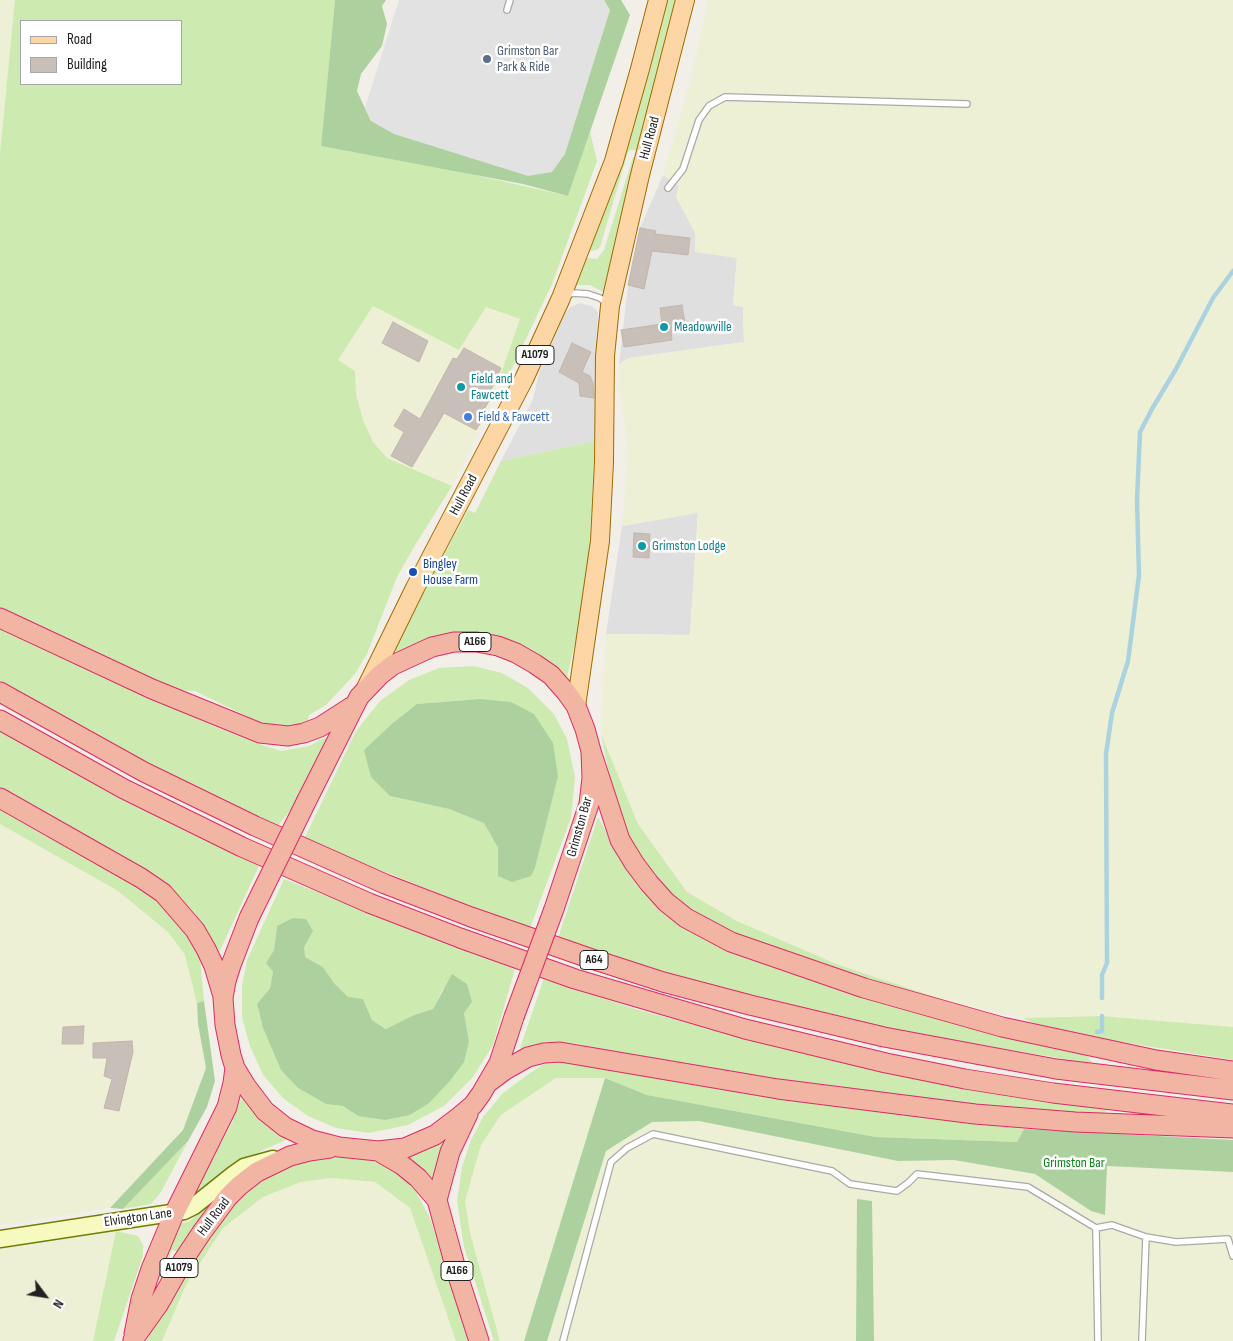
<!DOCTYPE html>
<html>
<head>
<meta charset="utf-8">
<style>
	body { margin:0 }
	#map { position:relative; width:1233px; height:1341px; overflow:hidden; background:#f2efe9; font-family:"Sofia Sans Condensed",sans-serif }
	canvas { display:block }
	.legend { position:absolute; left:20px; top:20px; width:162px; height:65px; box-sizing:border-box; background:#fff; border:1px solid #a7a7a7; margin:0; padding:6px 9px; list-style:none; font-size:15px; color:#222 }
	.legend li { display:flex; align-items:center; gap:10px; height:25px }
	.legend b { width:25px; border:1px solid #a7a7a7 }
	.north { position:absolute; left:20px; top:1271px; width:50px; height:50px; -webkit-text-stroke:4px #fff; paint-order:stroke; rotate:121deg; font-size:14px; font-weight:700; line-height:20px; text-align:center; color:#222 }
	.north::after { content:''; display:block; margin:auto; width:18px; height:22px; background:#222; clip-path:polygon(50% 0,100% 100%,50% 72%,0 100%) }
</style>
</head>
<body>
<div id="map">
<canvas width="1233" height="1341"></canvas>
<ul class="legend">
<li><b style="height:6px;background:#fcd6a4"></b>Road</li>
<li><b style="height:14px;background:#c7bfb8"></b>Building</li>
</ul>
<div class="north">N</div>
</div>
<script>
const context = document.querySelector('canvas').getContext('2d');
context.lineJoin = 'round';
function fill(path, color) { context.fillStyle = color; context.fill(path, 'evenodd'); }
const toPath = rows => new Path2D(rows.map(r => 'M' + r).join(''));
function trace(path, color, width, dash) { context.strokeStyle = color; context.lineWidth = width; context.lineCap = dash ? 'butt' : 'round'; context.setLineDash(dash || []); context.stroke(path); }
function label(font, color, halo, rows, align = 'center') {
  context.font = font + ' "Sofia Sans Condensed",sans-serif'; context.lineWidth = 5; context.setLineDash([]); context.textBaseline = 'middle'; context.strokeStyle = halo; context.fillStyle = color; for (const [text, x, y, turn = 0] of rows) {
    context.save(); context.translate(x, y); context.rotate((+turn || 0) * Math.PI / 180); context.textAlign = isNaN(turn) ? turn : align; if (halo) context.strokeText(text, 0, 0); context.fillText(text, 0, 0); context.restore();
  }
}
fill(toPath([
	[663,175,679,186,676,197,695,232,737,257,733,305,743,307,744,342,629,358,619,364,628,285,640,228],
	[580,303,592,306,598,312,595,441,501,461,533,399,539,373,565,313,571,307],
	[698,512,690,635,606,634,622,526]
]), '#e0dfdf');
fill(toPath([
	[0,0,15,0,0,153],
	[708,0,1233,0,1233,1027,1102,1016,1023,1018,953,1003,839,965,737,921,687,892,638,824,601,734,606,634,690,635,698,513,622,526,628,453,619,382,619,364,629,358,744,342,743,307,733,305,737,258,695,252,695,232,676,197,679,186,663,175,691,79],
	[373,306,459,350,486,306,520,319,484,422,452,486,387,458,373,442,363,420,356,394,355,371,337,360],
	[0,824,118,891,168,932,185,955,197,1003,198,1024,206,1068,183,1130,110,1208,0,1225],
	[556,1078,605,1078,524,1341,500,1341,470,1233,465,1201,481,1145,501,1115],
	[699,1121,898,1161,954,1160,1035,1174,1091,1211,1105,1214,1106,1166,1233,1172,1233,1341,547,1341,606,1151,652,1122],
	[331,1178,375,1182,410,1208,456,1341,162,1341,186,1285,223,1228,263,1197,301,1182],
	[116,1231,93,1341,0,1341,0,1249]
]), '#eef0d5');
fill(toPath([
	[15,0,335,0,321,146,457,171,568,196,590,131,597,161,552,284,505,383,499,379,520,319,486,307,459,350,373,306,338,360,355,371,356,394,363,420,373,442,387,458,452,486,414,547,397,577,367,654,355,674,326,705,309,715,308,720,298,724,283,726,259,722,195,691,162,689,0,611,0,153],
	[21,21,181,21,181,84,21,84],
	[668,0,678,0,638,150,631,150,628,152,600,247,597,250,590,251,648,77],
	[633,157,637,157,605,293,590,285,575,285,587,258,597,259,604,250],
	[595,441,589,556,581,616,566,682,509,645,400,654,395,650,428,584,468,510,475,513,501,461],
	[0,626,211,725,259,744,281,751,309,746,326,737,327,744,300,798,277,827,184,782,76,725,0,681],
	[473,666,502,673,528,688,554,714,567,739,575,777,571,818,530,928,472,907,304,839,356,731,380,701,409,680,439,668],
	[479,699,558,777,535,868,498,876,498,848,484,823,449,809,390,796,417,704],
	[0,730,116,797,259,866,218,955,195,913,172,889,0,788],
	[601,734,638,824,687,892,737,921,839,965,953,1003,835,972,746,941,712,924,679,903,652,874,630,839,616,808],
	[0,808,45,836,134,883,161,904,184,929,200,958,204,1001,197,1003,185,955,168,932,118,891,0,824],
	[598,817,616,849,646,889,676,923,710,942,750,958,1086,1054,1093,1064,884,1028,775,1003,630,963,558,938],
	[284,879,515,969,493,1045,473,1077,444,1106,408,1125,369,1133,336,1128,308,1116,284,1099,263,1075,250,1046,242,1017,242,986,247,960],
	[277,926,303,947,305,957,323,967,334,983,348,998,363,999,372,1020,387,1029,414,1015,433,1009,443,989,464,1013,469,1041,449,1082,429,1102,410,1115,358,1116,343,1106,326,1104,298,1088,281,1069,263,1028,257,1004,270,988,273,972,266,963,274,950],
	[544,978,632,1008,775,1047,960,1087,1106,1110,1105,1115,1016,1110,884,1097,743,1075,617,1053,573,1043,540,1044,520,1048],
	[1102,1016,1233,1027,1233,1060,1078,1035,1040,1026,1023,1018],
	[549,1061,577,1063,890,1113,1024,1129,1017,1142,876,1137,647,1095,605,1078,556,1078,501,1115,481,1145,465,1201,470,1233,500,1341,494,1341,464,1247,457,1201,462,1167,471,1140,483,1117,503,1093,530,1073],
	[242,1096,288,1137,288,1139,263,1150,241,1163,192,1198,232,1123],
	[441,1139,444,1142,434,1181,430,1180,410,1162,404,1153],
	[188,1141,161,1192,151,1204,123,1209],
	[321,1155,353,1156,382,1163,402,1175,416,1192,429,1216,457,1296,470,1341,456,1341,410,1208,375,1182,331,1178,301,1182,263,1197,223,1228,186,1285,162,1341,147,1341,160,1310,217,1216,266,1174],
	[209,1204,210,1205,179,1252,172,1250,168,1261,166,1260,180,1224,190,1221],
	[116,1231,138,1236,143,1245,143,1256,114,1341,93,1341]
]), '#cdebb0');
fill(toPath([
	[335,0,386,0,382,6,387,24,382,46,361,74,357,91,371,121,609,10,604,0,621,0,630,15,568,196,523,184,321,146],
	[479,699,511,702,534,714,553,743,558,777,535,868,531,876,512,882,498,876,498,848,484,823,449,809,390,796,371,777,364,750,393,723,417,704],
	[293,918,306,919,313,931,304,947,305,957,323,967,334,983,348,997,363,999,372,1020,386,1029,414,1015,433,1009,452,974,467,984,472,1002,464,1013,469,1041,464,1062,449,1082,429,1103,410,1115,385,1120,358,1116,343,1106,326,1104,298,1088,281,1070,263,1028,257,1004,270,988,273,972,266,963,274,950,277,926],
	[204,1001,215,1081,207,1107,188,1141,123,1209,110,1208,183,1130,206,1068,198,1024,197,1003],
	[605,1078,647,1095,876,1137,1017,1142,1024,1129,1233,1140,1233,1172,1107,1166,1105,1215,1091,1211,1035,1174,954,1160,898,1161,699,1121,652,1122,606,1151,547,1341,524,1341],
	[857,1199,872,1201,874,1341,856,1341]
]), '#add19e');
fill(toPath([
	[399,0,604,0,610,10,565,154,552,172,528,176,394,134,371,121,365,108]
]), '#e2e2e2');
trace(toPath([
	[1102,998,1102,975,1107,963,1106,754,1112,713,1128,661,1139,575,1137,500,1140,432,1152,409,1176,369,1213,298,1233,271],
	[1097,1032,1102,1031,1102,1016]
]), '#aad3df', 4.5);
const building = toPath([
	[640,228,656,231,655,234,690,238,688,255,652,251,644,289,628,285,640,228],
	[682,305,686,330,671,332,672,340,624,347,621,330,662,324,660,308,682,305],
	[393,322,428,341,419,362,382,343,393,322],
	[572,343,591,352,582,372,590,376,593,383,594,398,580,396,579,383,559,372,572,343],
	[464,348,501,368,491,390,494,392,481,415,484,417,476,430,444,413,412,467,391,456,404,432,394,426,404,409,420,419,453,358,457,359,464,348],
	[634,533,650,534,649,558,633,557,634,533],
	[84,1026,83,1044,62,1044,63,1027,84,1026],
	[132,1041,133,1052,119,1111,104,1108,112,1079,104,1076,107,1058,93,1058,93,1043,132,1041]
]);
fill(building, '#c7bfb8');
trace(building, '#c4b6ab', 1);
const service = toPath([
	[507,10,510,0],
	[668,188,683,169,699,120,709,106,725,97,967,104],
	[566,296,573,293,588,294,600,298,608,304],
	[1096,1228,1112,1225,1146,1237,1176,1242,1228,1239,1233,1256],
	[563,1341,611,1162,627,1148,653,1134,832,1171,850,1184,897,1191,908,1183,917,1174,1028,1187,1096,1228,1098,1341],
	[1142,1341,1146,1237]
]);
const secondary = toPath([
	[0,1239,184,1211,194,1206,234,1174,244,1167,273,1159]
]);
const primary = toPath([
	[366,688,415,588,524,379,561,298,614,161,640,69,658,0],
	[576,706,600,541,604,462,605,356,610,306,640,175,685,0]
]);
const trunk = toPath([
	[0,618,152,689,260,733,288,736,304,733,320,727,351,707],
	[0,692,144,772,255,826,385,884,471,917,589,958,663,982,750,1005,884,1037,1056,1069,1233,1090],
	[0,720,124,789,242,847,369,903,460,938,575,979,745,1029,886,1063,965,1079,1053,1093,1233,1114],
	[591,751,620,840,634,863,649,883,666,902,686,918,731,942,864,988,1002,1027,1156,1060,1233,1071],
	[0,798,141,878,163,893,195,930,206,949,214,966,222,993],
	[307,800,359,697,380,675,393,665,432,647,454,642,477,642,498,646,516,653,535,664,551,675,566,692,576,706,585,729,591,751,592,778,589,804,554,909],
	[249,918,231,965,226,981,223,998,225,1025,231,1055,235,1068,246,1086,265,1111,285,1127,312,1140,339,1147,378,1151,405,1148,435,1135,460,1116,473,1105,481,1094,499,1063,514,1017],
	[489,1082,505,1070,528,1057,544,1053,560,1052,778,1089,975,1114,1075,1122,1233,1128],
	[378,1151,402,1165,418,1178,437,1200,457,1273,479,1341],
	[437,1200,450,1152,468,1114],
	[134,1334,141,1299,151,1269,174,1214,227,1107,233,1083,235,1068],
	[133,1340,158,1305,184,1259,202,1232,228,1197,239,1186,257,1172,290,1156,309,1151,330,1148]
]);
trace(service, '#a9a9a9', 8);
trace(secondary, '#707d05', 19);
trace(primary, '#a06b00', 20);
trace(trunk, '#dc2a67', 21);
trace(service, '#fff', 5.5);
trace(secondary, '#f7fabf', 16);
trace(primary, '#fcd6a4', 18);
trace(trunk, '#f2b4a3', 19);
const trunkBridge = toPath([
	[249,918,307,800],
	[514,1017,554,909]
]);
trace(trunkBridge, '#dc2a67', 21, []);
trace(trunkBridge, '#f2b4a3', 19);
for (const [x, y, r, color] of [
	[487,59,5,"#5c6f8a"],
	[664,327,5,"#0f9aa8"],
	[461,387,5,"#0f9aa8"],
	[468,417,5,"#3f7fe0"],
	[642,546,5,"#0f9aa8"],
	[413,572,5,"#1a4fb4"]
]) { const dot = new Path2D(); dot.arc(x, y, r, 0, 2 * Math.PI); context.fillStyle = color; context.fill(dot); trace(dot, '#fff', 2); }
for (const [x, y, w] of [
	[535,355,38],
	[475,642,32],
	[594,960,28],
	[179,1268,38],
	[457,1271,32]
]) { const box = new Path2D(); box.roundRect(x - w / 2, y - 9.5, w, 19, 4); context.fillStyle = '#fff'; context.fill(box); trace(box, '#222', 1); }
label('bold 12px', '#222', null, [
	["A1079",535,355],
	["A166",475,642],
	["A64",594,960],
	["A1079",179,1268],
	["A166",457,1271]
]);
label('14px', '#4e5e75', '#fff', [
	["Grimston Bar",497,51],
	["Park & Ride",497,67]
], 'left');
label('14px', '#222', '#fff', [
	["Hull Road",650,138,-75],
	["Hull Road",464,495,-62],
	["Grimston Bar",580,827,-74],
	["Hull Road",214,1217,-53],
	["Elvington Lane",138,1218,-8]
]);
label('14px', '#0d838f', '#fff', [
	["Meadowville",674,327],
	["Field and",471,379],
	["Fawcett",471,395],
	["Grimston Lodge",652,546]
], 'left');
label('14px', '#366cbe', '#fff', [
	["Field & Fawcett",478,417]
], 'left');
label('14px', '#164399', '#fff', [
	["Bingley",423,564],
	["House Farm",423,580]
], 'left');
label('14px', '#0c8416', '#fff', [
	["Grimston Bar",1074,1163]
]);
</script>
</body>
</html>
